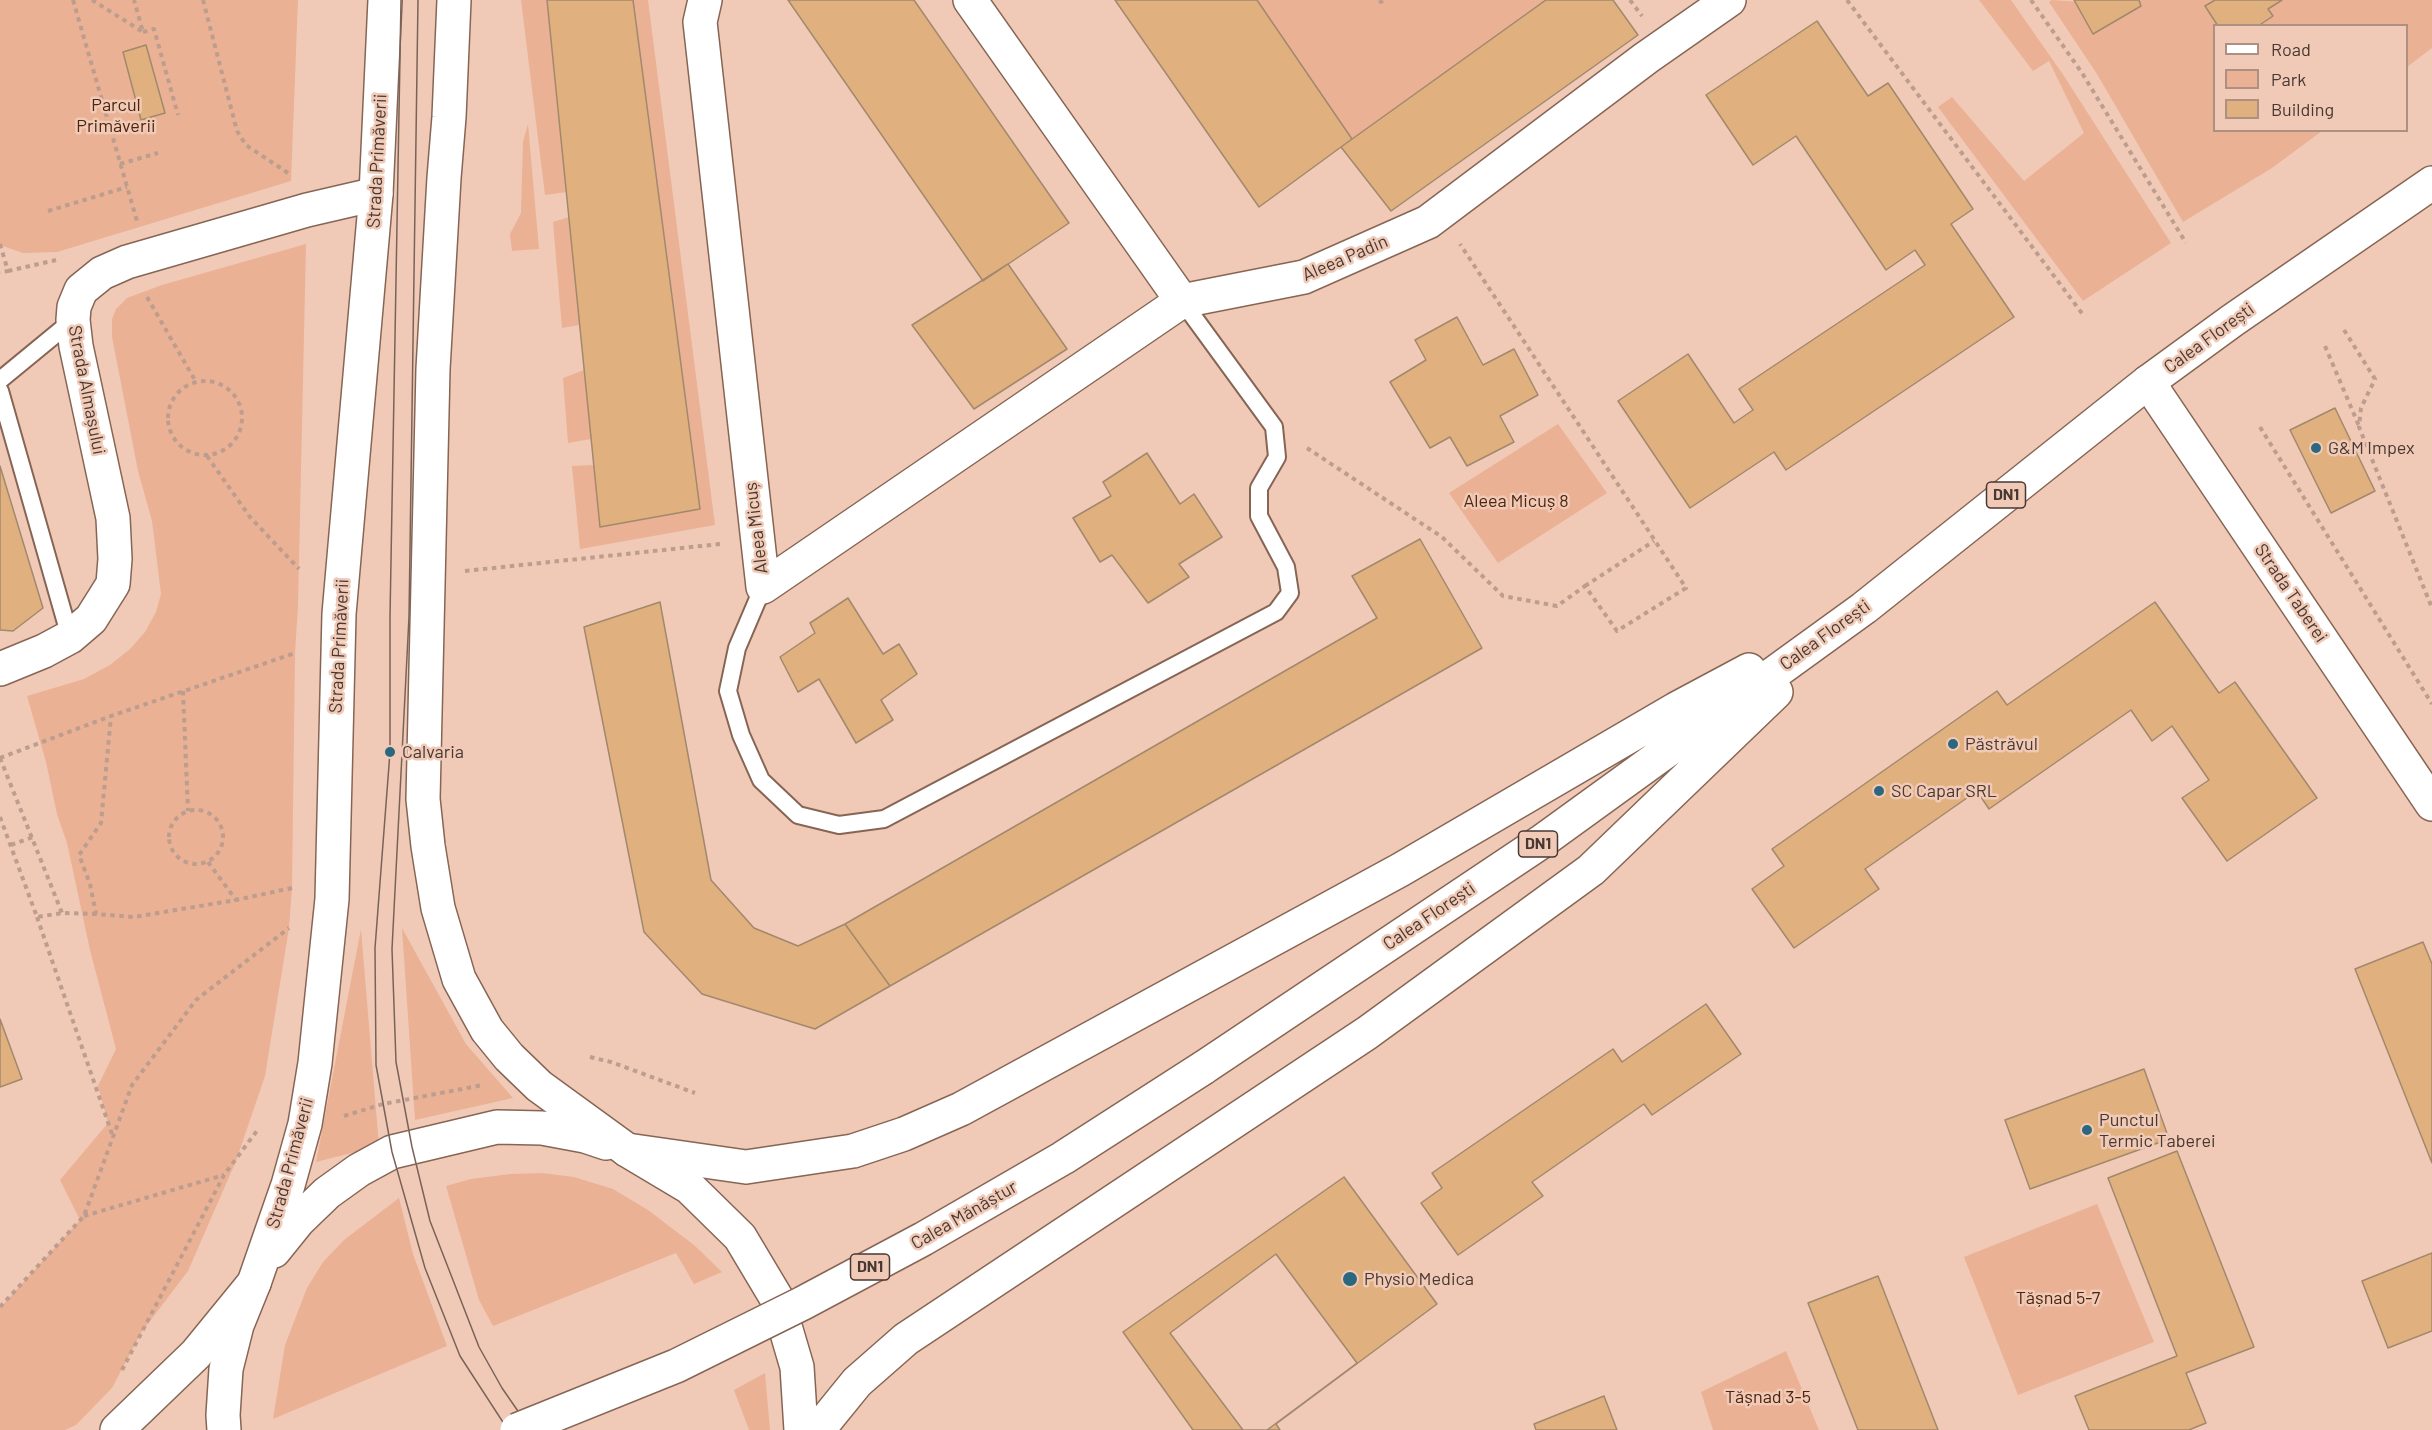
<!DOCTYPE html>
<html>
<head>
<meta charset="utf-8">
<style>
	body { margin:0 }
	#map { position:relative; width:2432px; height:1430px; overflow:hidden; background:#f0cab7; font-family:Barlow,sans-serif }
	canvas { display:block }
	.legend { position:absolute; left:2213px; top:24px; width:195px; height:108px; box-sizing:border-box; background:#f0cab7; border:2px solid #ad9081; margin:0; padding:8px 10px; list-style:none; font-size:18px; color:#483831 }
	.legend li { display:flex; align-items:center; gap:12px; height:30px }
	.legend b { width:30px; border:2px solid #ad9081 }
</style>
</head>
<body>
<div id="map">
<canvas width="2432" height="1430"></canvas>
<ul class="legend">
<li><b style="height:8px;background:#fff"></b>Road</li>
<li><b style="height:16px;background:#eab195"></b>Park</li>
<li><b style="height:16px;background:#e0b17e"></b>Building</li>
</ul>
</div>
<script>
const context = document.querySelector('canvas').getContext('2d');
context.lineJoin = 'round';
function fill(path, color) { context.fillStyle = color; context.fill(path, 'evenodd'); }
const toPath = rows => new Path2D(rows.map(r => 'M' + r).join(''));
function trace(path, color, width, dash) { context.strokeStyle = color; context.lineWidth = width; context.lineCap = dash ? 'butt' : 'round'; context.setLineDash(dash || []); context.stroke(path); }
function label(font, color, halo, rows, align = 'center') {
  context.font = font + ' Barlow,sans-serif'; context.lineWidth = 5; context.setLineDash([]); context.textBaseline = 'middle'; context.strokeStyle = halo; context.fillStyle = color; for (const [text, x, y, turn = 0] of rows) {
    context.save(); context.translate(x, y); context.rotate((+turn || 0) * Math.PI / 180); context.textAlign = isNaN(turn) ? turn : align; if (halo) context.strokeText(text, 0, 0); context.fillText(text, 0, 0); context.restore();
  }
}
fill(toPath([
	[0,0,298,0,291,181,57,252,23,253,0,245],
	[521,0,547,0,567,192,545,195],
	[633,0,648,0,715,525,580,549,572,466,594,465,600,527,700,509],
	[1257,0,1546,0,1352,139],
	[1979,0,2011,0,2064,76,2171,243,2083,301,1938,107,1952,97,2024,181,2084,133,2049,61,2033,71],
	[2052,0,2141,6,2139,0,2215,0,2218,25,2214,26,2214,130,2322,131,2272,168,2183,222,2097,74,2049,2],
	[2282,0,2432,0,2432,48,2407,67,2406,26,2258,26,2273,16,2268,9],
	[528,124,539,249,512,251,510,234,521,213,523,142],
	[569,217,580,325,562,328,553,222],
	[306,244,298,606,295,653,292,888,289,928,265,1076,236,1161,188,1271,141,1333,112,1388,76,1425,65,1430,0,1430,0,1308,80,1220,60,1180,108,1123,98,1086,116,1049,90,950,67,843,57,814,46,762,27,696,84,679,110,665,130,649,145,632,156,612,161,594,152,521,138,471,112,337,112,319,116,309,127,298,162,285],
	[584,370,591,439,568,443,563,378],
	[1558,424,1607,493,1498,563,1449,493],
	[402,928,466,1044,513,1098,415,1120],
	[361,929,379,1146,316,1162],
	[542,1173,574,1177,613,1189,648,1210,694,1245,722,1272,694,1284,676,1253,493,1326,479,1300,446,1186,471,1179,510,1174],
	[399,1198,413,1254,447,1346,273,1419,285,1345,307,1288,323,1262,344,1240],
	[2097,1204,2154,1342,2018,1395,1964,1257],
	[1786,1351,1819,1430,1713,1430,1701,1392],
	[765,1373,770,1430,749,1430,734,1390]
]), '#eab195');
const building = toPath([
	[547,0,633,0,700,509,600,527,547,0],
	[788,0,914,0,1069,223,983,281,788,0],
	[1115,0,1257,0,1352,139,1259,207,1115,0],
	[1546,0,1613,0,1638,35,1391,211,1341,147,1546,0],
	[2074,0,2139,0,2141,6,2093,34,2074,0],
	[2215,0,2282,0,2268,9,2273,16,2258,26,2218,26,2205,6,2215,0],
	[1817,21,1868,96,1888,83,1973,209,1951,224,2014,317,1786,470,1774,452,1690,508,1618,401,1688,354,1734,423,1753,410,1739,389,1925,265,1915,250,1886,270,1796,136,1753,165,1706,95,1817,21],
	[146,45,165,113,141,120,123,52,146,45],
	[1008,264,1067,349,974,409,912,325,1008,264],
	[1457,317,1483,365,1514,349,1538,395,1500,416,1514,442,1467,466,1450,437,1430,448,1390,382,1426,360,1415,340,1457,317],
	[2335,408,2375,491,2331,513,2290,430,2335,408],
	[1147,453,1180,504,1194,494,1222,537,1179,564,1189,577,1148,603,1112,555,1100,562,1073,518,1111,496,1103,482,1147,453],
	[0,466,43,608,13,631,0,630,0,466],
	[1420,539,1482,648,890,986,845,924,1377,618,1352,576,1420,539],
	[848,598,883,654,899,644,917,674,881,700,893,720,856,743,819,679,798,692,780,657,815,633,810,623,848,598],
	[660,602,711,880,754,928,798,946,845,924,890,986,815,1029,702,994,644,932,584,627,660,602],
	[2155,602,2219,693,2235,682,2317,798,2227,861,2182,798,2209,780,2172,726,2152,741,2131,710,1989,809,1977,791,1865,869,1879,889,1794,948,1752,889,1784,866,1772,849,1997,691,2007,705,2155,602],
	[2423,942,2432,964,2432,1163,2355,969,2423,942],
	[1706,1004,1741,1054,1652,1115,1644,1104,1532,1182,1543,1196,1458,1255,1421,1203,1442,1188,1432,1173,1613,1049,1622,1062,1706,1004],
	[0,1019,22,1079,0,1087,0,1019],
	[2144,1069,2169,1139,2030,1189,2005,1120,2144,1069],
	[2177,1151,2254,1347,2186,1373,2206,1423,2189,1430,2089,1430,2075,1396,2177,1356,2108,1178,2177,1151],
	[1344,1177,1437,1304,1276,1424,1280,1430,1193,1430,1123,1332,1344,1177],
	[2432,1253,2432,1331,2388,1348,2362,1281,2432,1253],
	[1276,1254,1357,1363,1267,1430,1243,1430,1170,1333,1276,1254],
	[1878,1276,1938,1430,1858,1430,1808,1303,1878,1276],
	[1604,1396,1617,1430,1536,1430,1534,1424,1604,1396]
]);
fill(building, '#e0b17e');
trace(building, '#a2886d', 1.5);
const service = toPath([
	[0,380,73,320],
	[0,391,70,637],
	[763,587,737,648,728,691,741,735,761,780,798,815,839,825,884,819,1276,612,1290,593,1286,567,1259,516,1259,488,1277,457,1274,427,1182,301]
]);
const minor = toPath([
	[705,0,700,22,763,587,1182,301,1304,277,1428,222,1646,58,1729,0],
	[970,0,1182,301],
	[2148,382,2432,804],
	[0,669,44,651,70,637,91,619,113,584,115,559,113,518,76,346,73,320,74,307,81,290,102,273,127,262,307,210,376,194]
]);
const secondary = toPath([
	[454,0,449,117,444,178,433,369,423,799,428,846,438,908,459,979,487,1030,509,1057,539,1086,627,1150,689,1187,740,1237,777,1299,797,1367,801,1430],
	[274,1251,299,1220,327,1193,359,1170,392,1152,497,1127,542,1128,585,1136,606,1143],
	[224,1430,223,1415,226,1369,237,1325,254,1283,288,1185,305,1124,315,1063,332,899,339,614,376,194,385,0]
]);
const primary = toPath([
	[1203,1068,1541,842,1864,608,2148,382,2233,320,2432,183],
	[627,1150,746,1167,853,1151,904,1134,961,1109,1400,870,1676,709,1749,670],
	[117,1430,196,1354,254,1283],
	[818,1430,857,1382,906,1339,1367,1033,1591,870,1776,692]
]);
trace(service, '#866554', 20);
trace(minor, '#866554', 36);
trace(secondary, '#866554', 36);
trace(primary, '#866554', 36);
trace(toPath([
	[73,0,137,221],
	[92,0,143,32,134,0],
	[203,0,237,131,246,145,291,175],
	[1380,0,1381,2,1385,0],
	[1630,0,1642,16],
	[1847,0,2084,316],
	[2031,0,2082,73,2186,243],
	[143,32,154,29,178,115],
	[120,164,158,153],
	[48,211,127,187],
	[0,244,8,271,0,272],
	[8,271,56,260],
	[147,297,196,382],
	[2344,330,2375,379,2361,408,2359,427,2432,608],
	[2325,346,2359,426],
	'168 418a37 37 0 1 1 74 0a37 37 0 1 1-74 0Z',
	[2260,427,2432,704],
	[1307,448,1442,537,1503,596,1557,606,1585,586,1617,631,1686,588,1460,244],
	[207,456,250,517,299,569],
	[465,571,720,544],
	[1585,586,1654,541],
	[183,691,188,811],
	[0,758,62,913],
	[0,758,111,716],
	'169 837a27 27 0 1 1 54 0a27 27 0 1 1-54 0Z',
	[0,817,37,917,62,913,96,914],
	[11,845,33,837],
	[208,862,236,900],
	[292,888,236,900,134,917,96,914,90,884,79,855,101,823,111,716,295,653],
	[37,917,113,1137],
	[590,1057,611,1062,695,1093],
	[344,1116,383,1104,483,1085],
	[84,1216,224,1175],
	[0,1307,84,1216,132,1085,196,1000,289,928],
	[122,1370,224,1175,259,1128]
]), '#bd9d8e', 4, [4.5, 4.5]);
trace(service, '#fff', 16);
trace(minor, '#fff', 33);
trace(secondary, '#fff', 33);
trace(primary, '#fff', 33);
trace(toPath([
	[401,0,390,617,390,752,375,948,376,1065,392,1152,425,1268,460,1356,508,1430],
	[418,0,409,617,392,949,396,1062,412,1147,430,1221,479,1347,502,1388,531,1430]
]), '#796358', 1.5);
const primaryBridge = toPath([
	[517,1430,676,1366,803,1303,923,1239,1063,1158,1203,1068]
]);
trace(primaryBridge, '#866554', 36, []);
trace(primaryBridge, '#fff', 33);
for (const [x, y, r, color] of [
	[2316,448,6,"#2c6780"],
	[1953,744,6,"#2c6780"],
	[390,752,6,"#2c6780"],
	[1879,791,6,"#2c6780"],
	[2087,1130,6,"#2c6780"],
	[1350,1279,8,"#2c6780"]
]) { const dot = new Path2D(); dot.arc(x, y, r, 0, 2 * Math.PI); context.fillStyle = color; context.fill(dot); trace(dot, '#f0cab7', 2); }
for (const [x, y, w] of [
	[2006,495,39],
	[1538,844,39],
	[870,1267,39]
]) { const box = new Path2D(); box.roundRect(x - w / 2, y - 13, w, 26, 4.5); context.fillStyle = '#f0cab7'; context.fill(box); trace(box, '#483831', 1.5); }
label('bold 16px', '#483831', null, [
	["DN1",2006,495],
	["DN1",1538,844],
	["DN1",870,1267]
]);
label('18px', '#4d250d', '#f0cab7', [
	["Parcul",116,105],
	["Primăverii",116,126],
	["Aleea Micuș 8",1516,501],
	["Tășnad 5-7",2058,1298],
	["Tășnad 3-5",1768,1397]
]);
label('18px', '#483831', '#f0cab7', [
	["Strada Primăverii",377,161,-87],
	["Aleea Padin",1345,258,-23],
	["Calea Florești",2209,338,-36],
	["Strada Almașului",87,390,79],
	["Aleea Micuș",756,528,-97],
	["Strada Taberei",2291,593,56],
	["Calea Florești",1825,635,-36],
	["Strada Primăverii",339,646,-87],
	["Calea Florești",1429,916,-34],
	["Strada Primăverii",290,1163,-75],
	["Calea Mănăștur",964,1215,-30]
]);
label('18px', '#483831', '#f0cab7', [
	["G&M Impex",2328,448],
	["Păstrăvul",1965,744],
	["Calvaria",402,752],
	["SC Capar SRL",1891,791],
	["Punctul",2099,1120],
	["Termic Taberei",2099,1141],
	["Physio Medica",1364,1279]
], 'left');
</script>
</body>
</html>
